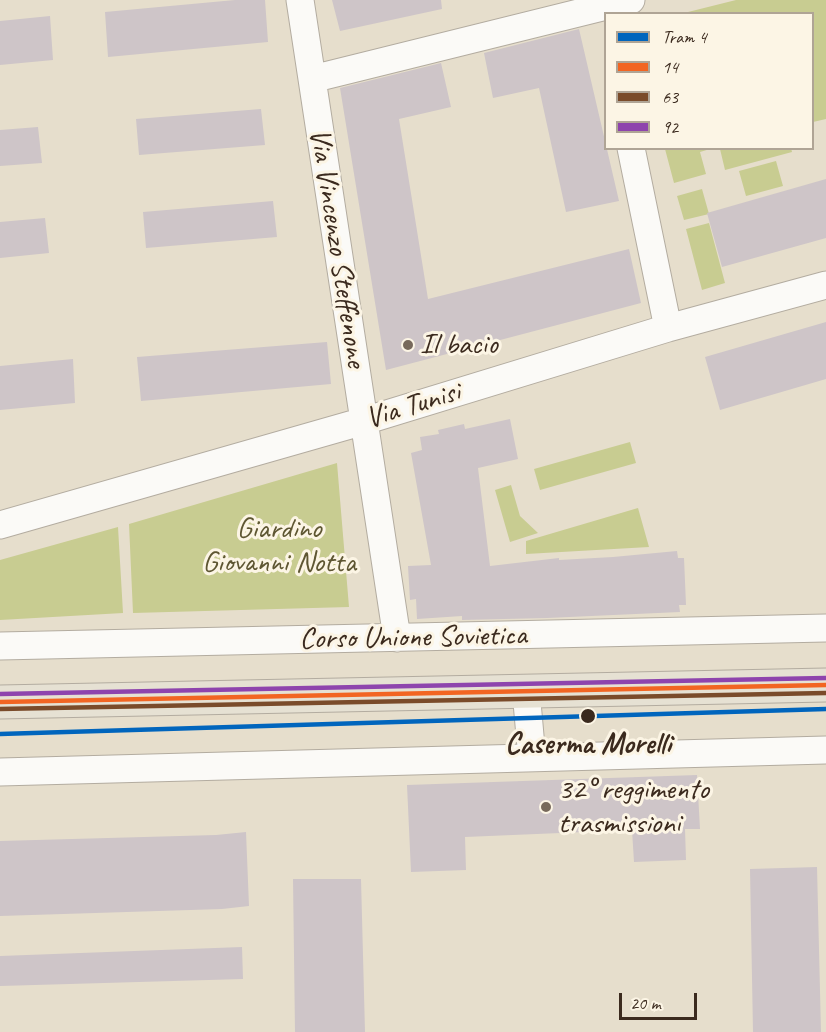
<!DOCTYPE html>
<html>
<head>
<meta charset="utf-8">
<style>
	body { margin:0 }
	#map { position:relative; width:826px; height:1032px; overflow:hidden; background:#e6decc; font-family:Caveat,sans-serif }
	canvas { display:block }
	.legend { position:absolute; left:604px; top:12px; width:210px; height:138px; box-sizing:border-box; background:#fcf5e5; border:2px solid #afa495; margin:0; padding:8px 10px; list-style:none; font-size:18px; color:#3b2a1e }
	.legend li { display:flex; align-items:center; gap:12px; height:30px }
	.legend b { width:30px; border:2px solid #afa495 }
	.scale { position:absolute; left:619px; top:993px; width:78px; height:27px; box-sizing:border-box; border:3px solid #3b2a1e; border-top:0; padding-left:8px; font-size:18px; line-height:21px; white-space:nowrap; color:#3b2a1e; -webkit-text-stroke:4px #fcf5e5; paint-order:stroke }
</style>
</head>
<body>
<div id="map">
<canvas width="826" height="1032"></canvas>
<ul class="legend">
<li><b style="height:8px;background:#0065bd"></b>Tram 4</li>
<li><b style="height:8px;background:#f26522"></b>14</li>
<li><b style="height:8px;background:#7a4b2a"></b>63</li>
<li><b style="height:8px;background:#8e44ad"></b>92</li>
</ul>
<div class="scale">20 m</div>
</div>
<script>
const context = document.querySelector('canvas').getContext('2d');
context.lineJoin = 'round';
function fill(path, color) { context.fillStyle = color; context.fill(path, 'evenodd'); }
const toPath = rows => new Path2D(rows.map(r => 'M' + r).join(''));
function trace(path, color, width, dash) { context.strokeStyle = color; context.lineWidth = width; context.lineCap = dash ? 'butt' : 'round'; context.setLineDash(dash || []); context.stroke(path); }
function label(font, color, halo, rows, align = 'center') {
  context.font = font + ' Caveat,sans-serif'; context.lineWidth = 6; context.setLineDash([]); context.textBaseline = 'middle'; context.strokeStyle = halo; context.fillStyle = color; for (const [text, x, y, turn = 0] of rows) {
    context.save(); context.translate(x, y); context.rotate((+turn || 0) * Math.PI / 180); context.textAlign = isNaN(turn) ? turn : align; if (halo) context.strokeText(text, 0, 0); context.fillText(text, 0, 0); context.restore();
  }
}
fill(toPath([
	[736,0,826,0,826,119,813,122,812,14,684,13],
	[791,148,792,152,725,170,720,149],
	[665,149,710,149,700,152,706,174,674,183],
	[776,161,783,186,746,196,739,171],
	[702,189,709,214,684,220,677,196],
	[709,223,725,283,702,290,686,229],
	[630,442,636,463,540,490,534,469],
	[337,463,349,607,133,613,129,524],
	[511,485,520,516,538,533,510,542,495,490],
	[638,508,649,547,526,554,526,541],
	[118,527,123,613,0,620,0,560]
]), '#c8cc91');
fill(toPath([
	[235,0,265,0,268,42,108,57,105,12],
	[332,0,441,0,442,9,340,31],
	[50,16,53,60,0,65,0,21],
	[579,29,619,201,566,212,539,88,493,98,484,53],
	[441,63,451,107,399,119,428,299,629,249,641,303,386,370,340,88],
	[261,109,265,145,139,155,136,119],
	[38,127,42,163,0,166,0,130],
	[826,179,826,238,722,267,707,213],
	[273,201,277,237,146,248,143,212],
	[45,218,49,253,0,258,0,222],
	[826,322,826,379,720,410,705,357],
	[327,342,331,384,141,401,137,357],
	[73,359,75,403,0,410,0,366],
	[510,419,518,459,478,468,490,566,559,558,559,560,613,557,677,551,678,558,684,558,686,605,679,605,680,612,547,618,462,620,462,616,417,619,416,599,410,600,408,566,431,565,411,453,422,450,420,437,439,434,438,430,464,424,465,429],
	[697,775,700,829,685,829,686,860,634,862,632,830,465,837,466,870,411,872,407,785],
	[246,832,249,906,222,909,0,916,0,841,216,835],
	[817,867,821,1032,753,1032,750,869],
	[293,879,361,879,365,1032,295,1032],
	[242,947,243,979,0,986,0,956]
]), '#cec5c8');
const minor = toPath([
	[300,0,397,638],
	[312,79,631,0],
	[631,148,668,328],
	[0,525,364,421,668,328,826,285],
	[0,646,826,628],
	[526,691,532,758],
	[0,772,826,750]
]);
const major = toPath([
	[0,702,826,685]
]);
trace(minor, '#b3aca0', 29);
trace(major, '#b3aca0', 35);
trace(minor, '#fbfaf7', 27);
trace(major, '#e6e1d3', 33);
trace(toPath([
	[0,702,826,685]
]), '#f26522', 4.5);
trace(toPath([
	[0,709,826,693]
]), '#7a4b2a', 4.5);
trace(toPath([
	[0,694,826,678]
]), '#8e44ad', 4.5);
trace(toPath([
	[0,734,826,709]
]), '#0065bd', 4.5);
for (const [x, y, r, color] of [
	[408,345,6,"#77695b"],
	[588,716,8,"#3b2a1e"],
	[546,807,6,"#77695b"]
]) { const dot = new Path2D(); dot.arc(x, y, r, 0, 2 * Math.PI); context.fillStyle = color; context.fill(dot); trace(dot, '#fcf5e5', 2); }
label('30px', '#3b2a1e', '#fcf5e5', [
	["Via Vincenzo Steffenone",337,248,81],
	["Via Tunisi",413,406,-17],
	["Corso Unione Sovietica",413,638,-1]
]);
label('30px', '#3b2a1e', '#fcf5e5', [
	["Il bacio",420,345],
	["32° reggimento",558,790],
	["trasmissioni",558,824]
], 'left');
label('30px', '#5e5632', '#fcf5e5', [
	["Giardino",279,529],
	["Giovanni Notta",279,563]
]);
label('bold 30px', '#3b2a1e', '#fcf5e5', [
	["Caserma Morelli",588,745]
]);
</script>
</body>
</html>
